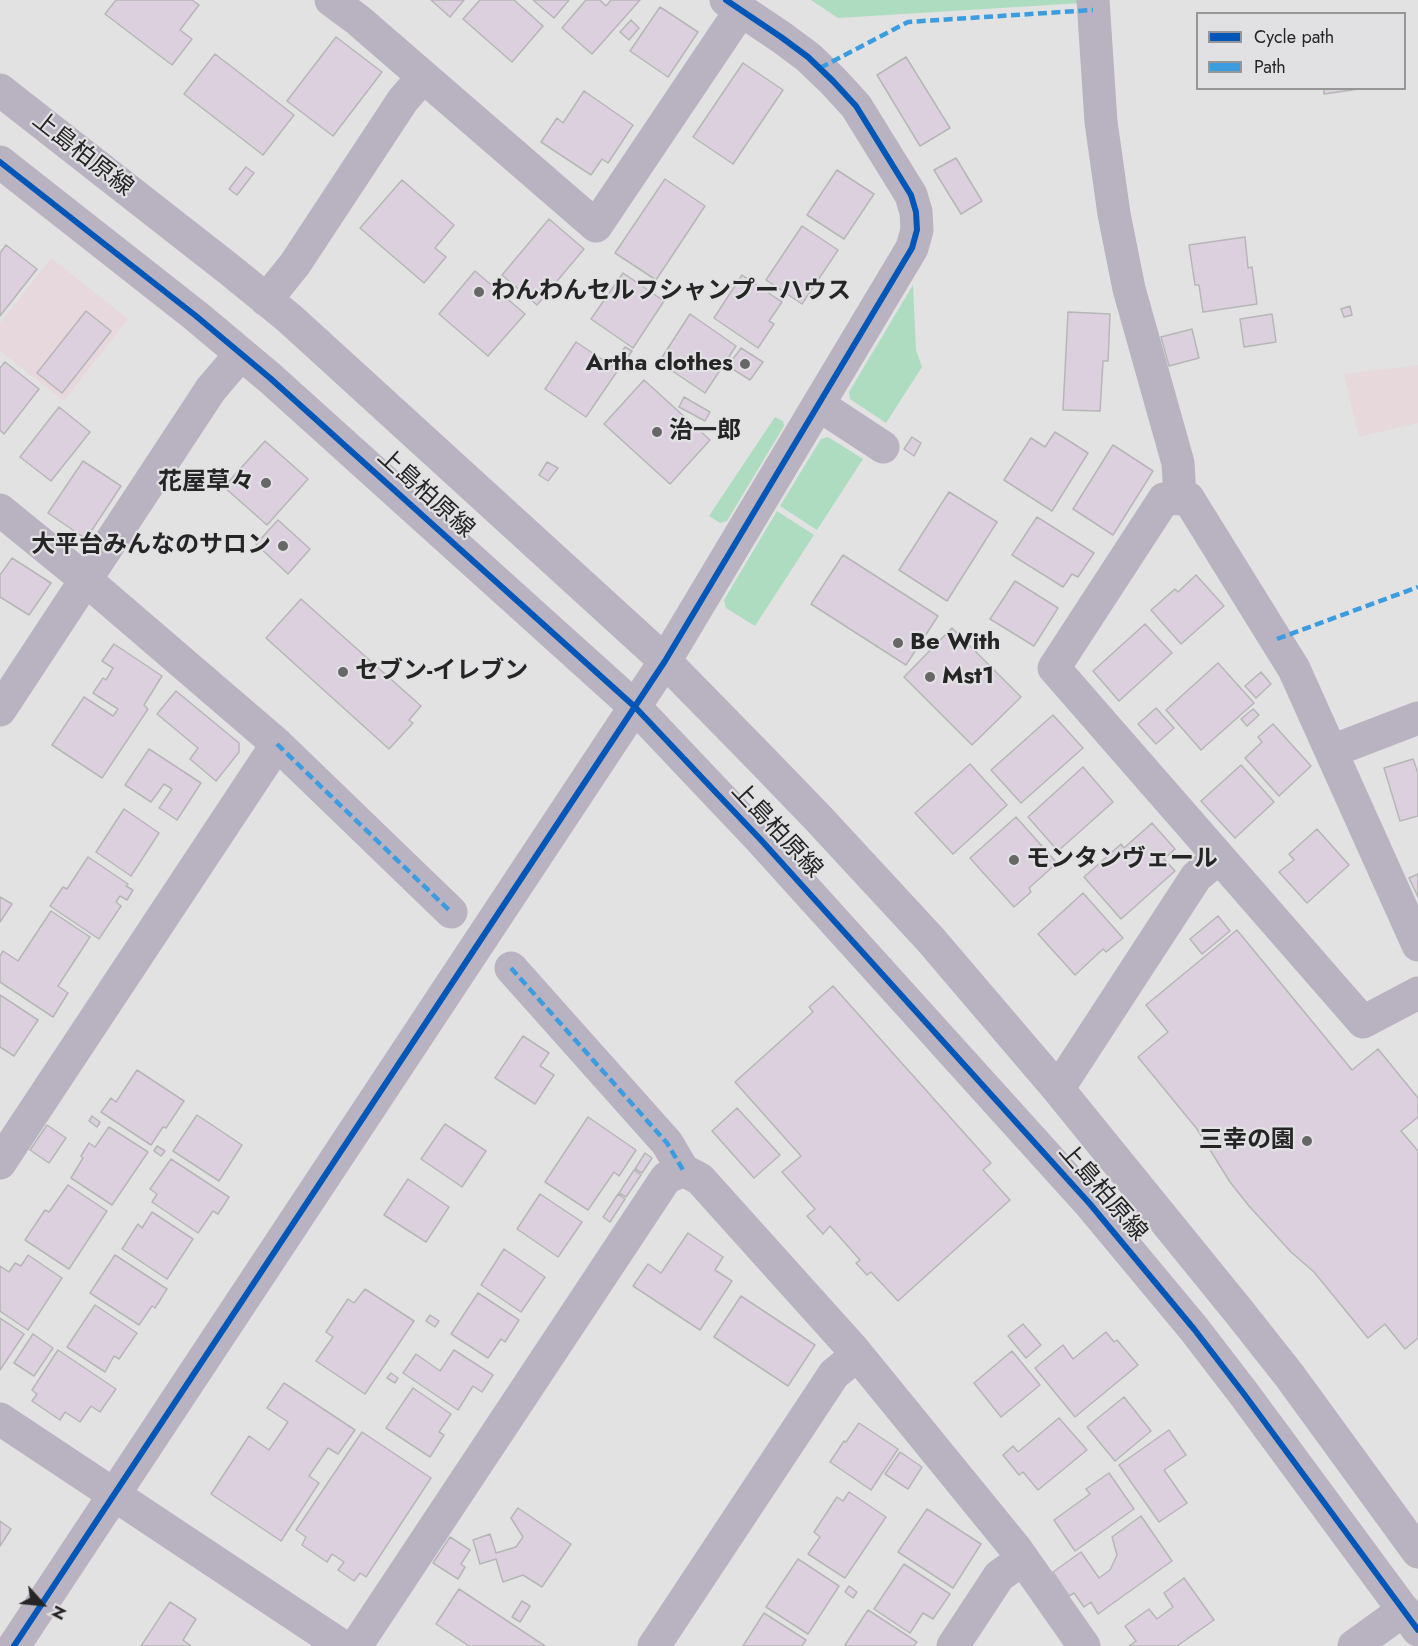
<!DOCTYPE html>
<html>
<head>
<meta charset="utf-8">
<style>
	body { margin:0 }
	#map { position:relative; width:1418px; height:1646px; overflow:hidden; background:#e2e2e2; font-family:Jost,sans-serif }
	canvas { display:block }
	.legend { position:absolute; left:1196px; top:12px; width:210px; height:78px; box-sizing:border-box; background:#e1e1e3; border:2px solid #969697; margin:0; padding:8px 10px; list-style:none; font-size:18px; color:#252526 }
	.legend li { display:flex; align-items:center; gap:12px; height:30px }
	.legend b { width:30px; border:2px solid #969697 }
	.north { position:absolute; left:12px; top:1574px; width:60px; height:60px; -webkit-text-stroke:4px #e1e1e3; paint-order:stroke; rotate:117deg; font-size:16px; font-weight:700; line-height:24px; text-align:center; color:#252526 }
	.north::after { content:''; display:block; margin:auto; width:21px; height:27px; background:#252526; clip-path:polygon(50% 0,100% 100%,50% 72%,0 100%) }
</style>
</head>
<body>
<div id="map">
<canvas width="1418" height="1646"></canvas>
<ul class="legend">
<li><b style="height:8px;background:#0057b8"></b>Cycle path</li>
<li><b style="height:8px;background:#3c9ce0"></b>Path</li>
</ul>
<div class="north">N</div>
</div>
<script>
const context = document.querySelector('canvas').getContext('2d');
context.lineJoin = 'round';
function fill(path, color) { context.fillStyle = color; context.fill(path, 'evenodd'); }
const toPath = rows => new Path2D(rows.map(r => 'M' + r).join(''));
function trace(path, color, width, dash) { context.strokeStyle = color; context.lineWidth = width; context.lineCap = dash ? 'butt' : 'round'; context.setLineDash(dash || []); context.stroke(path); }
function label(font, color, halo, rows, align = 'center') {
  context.font = font + ' Jost,"Noto Sans JP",sans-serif'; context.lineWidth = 4.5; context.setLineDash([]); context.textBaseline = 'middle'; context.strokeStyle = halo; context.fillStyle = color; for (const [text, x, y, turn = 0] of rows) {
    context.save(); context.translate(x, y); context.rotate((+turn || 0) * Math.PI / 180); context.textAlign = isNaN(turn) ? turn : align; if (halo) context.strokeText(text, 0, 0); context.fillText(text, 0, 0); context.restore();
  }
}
fill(toPath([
	[1418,365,1418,423,1359,437,1344,374]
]), '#e6d8db');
fill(toPath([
	[51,258,128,319,64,401,0,351,0,323]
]), '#e6d8dc');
fill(toPath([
	[811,0,1082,0,1082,3,838,18],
	[913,285,916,350,922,367,886,423,850,399,849,392],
	[775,417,783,421,784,426,727,521,720,523,709,516],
	[828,437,863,459,817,530,780,506,821,439],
	[777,511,814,535,755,626,726,608,724,600]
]), '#aedcc0');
const building = toPath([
	[116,0,192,0,199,5,180,30,192,39,172,65,105,14,116,0],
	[431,0,464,0,450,17,431,0],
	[480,0,514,0,543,26,512,62,463,19,480,0],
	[533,0,569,0,554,18,533,0],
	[586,0,600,0,606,6,611,0,640,0,592,54,562,28,586,0],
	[660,7,698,32,668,77,630,51,660,7],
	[631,20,639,28,629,40,620,32,631,20],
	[336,37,382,72,333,136,287,101,336,37],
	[215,54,294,115,263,155,184,94,215,54],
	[906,57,950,128,920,146,877,75,906,57],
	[743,63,783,90,733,164,693,137,743,63],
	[1324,88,1366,88,1324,94,1324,88],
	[584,91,633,125,608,163,602,159,591,175,541,142,557,118,563,123,584,91],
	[956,158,982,201,961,214,934,170,956,158],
	[246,167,254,173,237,195,229,189,246,167],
	[837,170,874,194,844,239,807,215,837,170],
	[665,179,705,206,656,280,615,253,665,179],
	[402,180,454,225,435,248,446,257,424,283,360,228,402,180],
	[549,219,584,249,537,305,502,275,549,219],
	[802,226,838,250,802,304,766,280,802,226],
	[1245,237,1248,268,1252,267,1257,304,1203,312,1199,285,1195,285,1189,245,1245,237],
	[6,245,37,269,0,316,0,253,6,245],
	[475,271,525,314,488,356,439,314,475,271],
	[623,273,664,301,633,348,591,319,623,273],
	[742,275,782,302,769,321,774,324,758,348,714,318,742,275],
	[1350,306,1352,315,1344,317,1341,309,1350,306],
	[86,311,111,331,62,393,37,373,86,311],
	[1068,312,1110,314,1108,361,1103,361,1100,411,1063,410,1068,312],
	[690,314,736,346,705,393,659,362,690,314],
	[1272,314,1276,342,1244,347,1240,319,1272,314],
	[1192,329,1199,358,1169,366,1161,337,1192,329],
	[576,342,618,370,586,417,545,389,576,342],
	[625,347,632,351,624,363,617,359,625,347],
	[741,348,763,362,750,380,728,366,741,348],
	[5,362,39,389,4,434,0,430,0,368,5,362],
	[644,380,710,440,670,484,604,424,644,380],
	[684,397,710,412,705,421,679,407,684,397],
	[59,407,90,432,51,481,20,457,59,407],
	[1055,432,1088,453,1052,511,1004,480,1031,438,1045,447,1055,432],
	[912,437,921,443,914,456,904,449,912,437],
	[265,441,308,479,267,525,224,487,265,441],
	[1113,445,1153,471,1113,535,1073,509,1113,445],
	[83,461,121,486,86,539,48,513,83,461],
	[547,462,558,468,548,481,539,475,547,462],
	[949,492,997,522,947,601,899,570,949,492],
	[1037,517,1094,553,1078,577,1072,574,1063,587,1012,555,1037,517],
	[278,520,310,549,288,574,256,544,278,520],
	[843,555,938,616,906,665,811,604,843,555],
	[12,558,51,583,29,615,0,597,0,575,12,558],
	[1196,575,1224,606,1181,644,1151,610,1175,589,1178,592,1196,575],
	[1015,581,1058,608,1034,646,990,619,1015,581],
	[301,599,421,706,409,720,413,723,389,749,266,638,301,599],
	[1145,624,1172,653,1119,701,1093,671,1145,624],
	[952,628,1021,697,972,745,904,677,952,628],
	[114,644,162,676,144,705,148,709,102,778,52,745,84,697,113,716,118,709,93,693,103,678,106,680,113,668,102,661,114,644],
	[1218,663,1254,703,1201,750,1166,710,1218,663],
	[1261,672,1271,684,1256,698,1245,686,1261,672],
	[176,691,239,743,239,752,216,781,190,759,198,748,157,714,176,691],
	[1156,708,1174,728,1156,744,1138,724,1156,708],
	[1253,709,1259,715,1247,726,1241,719,1253,709],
	[1053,715,1083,748,1021,803,991,770,1053,715],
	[1273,724,1311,766,1279,796,1245,758,1262,742,1258,737,1273,724],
	[149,749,201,783,177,820,159,808,172,789,164,784,151,802,125,785,149,749],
	[1413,759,1418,773,1418,816,1400,821,1384,768,1413,759],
	[970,764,1007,805,953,854,915,813,970,764],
	[1241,765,1274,802,1235,838,1201,801,1241,765],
	[1083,767,1113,802,1058,851,1028,817,1083,767],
	[124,809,159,833,131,876,96,852,124,809],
	[1016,817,1057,863,1029,888,1031,892,1014,907,970,858,1016,817],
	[1152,823,1175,849,1164,859,1175,871,1121,919,1084,877,1121,844,1124,848,1152,823],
	[1317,829,1349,865,1307,903,1279,872,1294,860,1289,854,1317,829],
	[88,857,128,884,126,886,133,890,127,900,120,896,116,902,121,906,99,939,50,906,63,887,67,889,88,857],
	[1418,874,1418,897,1409,878,1418,874],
	[1083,893,1123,938,1106,952,1103,949,1075,975,1038,934,1083,893],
	[0,897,12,904,0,922,0,897],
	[51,911,90,937,58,986,68,993,53,1017,0,982,0,956,3,951,18,961,51,911],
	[1218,916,1230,931,1202,954,1190,939,1218,916],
	[1237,930,1352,1070,1378,1049,1418,1098,1418,1117,1401,1131,1418,1151,1418,1338,1405,1349,1385,1324,1368,1338,1314,1272,1291,1252,1249,1206,1230,1182,1197,1129,1138,1057,1168,1032,1146,1005,1237,930],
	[833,986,991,1163,983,1170,1010,1200,898,1301,871,1272,867,1275,856,1263,860,1260,830,1226,823,1234,807,1216,815,1209,782,1172,801,1156,735,1082,813,1012,809,1007,833,986],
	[0,995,38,1020,14,1056,0,1047,0,995],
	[523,1036,549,1053,540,1066,554,1075,535,1104,495,1078,523,1036],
	[137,1070,184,1101,166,1128,163,1127,151,1145,101,1112,111,1098,116,1102,137,1070],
	[737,1108,780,1155,754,1178,712,1131,737,1108],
	[197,1115,242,1145,219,1181,173,1151,197,1115],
	[92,1116,100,1122,97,1127,89,1121,92,1116],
	[588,1117,636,1150,619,1176,614,1172,588,1210,545,1182,588,1117],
	[445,1124,486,1151,462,1187,421,1159,445,1124],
	[47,1125,66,1138,49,1163,30,1150,47,1125],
	[109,1127,148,1152,112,1205,71,1178,83,1158,81,1156,89,1143,95,1147,109,1127],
	[157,1146,165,1151,161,1156,154,1151,157,1146],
	[645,1153,652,1158,642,1173,635,1169,645,1153],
	[171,1159,229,1197,218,1214,213,1211,198,1233,152,1202,157,1194,150,1189,171,1159],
	[634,1170,641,1175,626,1197,619,1193,634,1170],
	[408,1179,449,1207,426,1242,384,1215,408,1179],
	[68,1185,107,1211,69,1269,25,1240,45,1210,49,1212,68,1185],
	[540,1194,582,1222,558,1257,517,1229,540,1194],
	[618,1194,625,1199,610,1222,603,1217,618,1194],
	[152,1212,193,1239,167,1279,122,1249,138,1224,142,1228,152,1212],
	[688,1233,723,1257,715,1270,732,1281,700,1330,633,1286,648,1264,661,1273,688,1233],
	[504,1249,545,1277,521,1312,481,1285,504,1249],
	[28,1255,62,1278,28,1330,0,1311,0,1266,9,1272,15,1263,21,1266,28,1255],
	[115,1255,167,1289,155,1308,152,1306,139,1325,90,1293,115,1255],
	[365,1289,414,1321,365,1394,316,1361,333,1337,326,1332,348,1299,354,1303,365,1289],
	[478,1293,519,1320,505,1342,501,1339,488,1358,451,1334,478,1293],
	[741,1296,815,1345,788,1386,714,1337,741,1296],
	[95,1305,137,1333,119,1359,114,1356,105,1372,67,1347,95,1305],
	[430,1315,439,1321,435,1327,426,1321,430,1315],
	[0,1318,24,1334,0,1370,0,1318],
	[1023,1324,1041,1345,1026,1358,1008,1336,1023,1324],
	[1106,1332,1114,1342,1117,1340,1138,1365,1075,1417,1035,1368,1063,1345,1073,1359,1106,1332],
	[33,1334,53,1348,34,1376,14,1363,33,1334],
	[58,1350,116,1389,100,1412,91,1406,80,1422,65,1412,60,1420,32,1401,37,1394,32,1390,58,1350],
	[454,1350,493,1375,482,1392,473,1386,458,1410,403,1373,416,1354,440,1371,454,1350],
	[1012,1351,1040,1385,1001,1417,974,1383,1012,1351],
	[391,1373,398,1378,395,1383,387,1378,391,1373],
	[284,1383,355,1430,338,1454,328,1448,309,1476,319,1483,281,1541,211,1494,249,1436,269,1450,288,1422,267,1408,284,1383],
	[413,1388,451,1414,439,1432,444,1435,430,1457,386,1428,413,1388],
	[1124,1397,1151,1431,1115,1461,1087,1427,1124,1397],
	[1059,1418,1087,1450,1038,1490,1023,1472,1019,1475,1003,1455,1013,1446,1018,1452,1059,1418],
	[859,1423,898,1449,871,1490,830,1462,844,1441,846,1442,859,1423],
	[1169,1430,1186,1455,1164,1470,1187,1503,1159,1522,1119,1465,1169,1430],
	[362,1432,431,1478,366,1577,360,1573,354,1581,338,1570,344,1562,332,1554,327,1562,302,1545,306,1537,296,1530,362,1432],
	[900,1452,922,1467,908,1489,885,1474,900,1452],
	[1109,1473,1134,1509,1075,1551,1054,1520,1090,1494,1086,1489,1109,1473],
	[849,1492,886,1517,845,1578,808,1554,820,1537,814,1532,837,1497,843,1501,849,1492],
	[518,1508,571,1544,542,1587,523,1575,503,1582,496,1559,480,1564,473,1540,490,1534,496,1553,516,1547,523,1537,511,1518,518,1508],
	[927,1509,981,1544,953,1588,898,1552,927,1509],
	[1141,1516,1172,1561,1098,1614,1091,1602,1084,1607,1074,1593,1069,1596,1053,1572,1081,1552,1099,1578,1110,1570,1117,1555,1112,1537,1141,1516],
	[0,1521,11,1529,0,1546,0,1521],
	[450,1537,470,1550,461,1564,465,1567,458,1579,433,1563,450,1537],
	[798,1559,839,1586,808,1634,766,1607,798,1559],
	[904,1564,950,1594,933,1619,923,1613,910,1633,874,1609,904,1564],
	[1184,1578,1214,1620,1177,1646,1129,1646,1136,1641,1125,1626,1149,1609,1157,1619,1173,1607,1164,1593,1184,1578],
	[849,1586,857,1592,853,1598,845,1592,849,1586],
	[459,1589,545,1646,469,1646,436,1624,459,1589],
	[522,1601,530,1606,520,1622,512,1617,522,1601],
	[170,1602,196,1619,183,1640,191,1646,141,1646,170,1602],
	[868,1610,917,1642,914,1646,847,1646,845,1645,868,1610],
	[764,1613,806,1640,802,1646,743,1646,764,1613]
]);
fill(building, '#dcd0df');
trace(building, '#b7b6b7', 1.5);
trace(toPath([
	[331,0,358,20,596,226,741,10],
	[1093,0,1101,122,1114,214,1129,289,1178,463,1180,499],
	[0,90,230,270,289,318,665,661,761,759,818,818,930,939,1058,1089,1240,1313,1289,1375,1418,1552],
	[0,162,196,316,270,378,635,707,761,840,1090,1204,1194,1329,1244,1394,1418,1630],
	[266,300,295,264,403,100,423,77],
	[819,405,883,447],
	[0,510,86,580,277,744,451,912],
	[0,710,211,389,241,354],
	[1332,751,1418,718],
	[1418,945,1294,669,1188,498,1164,499,1054,668,1363,1022,1418,993],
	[511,968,667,1143,683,1170],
	[1058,1089,1196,877,1219,857],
	[0,1163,277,744],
	[0,1419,342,1646],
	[14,1646,665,661,912,248,917,230,916,212,911,195,856,106,833,81,808,57,781,37,726,0],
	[356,1646,666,1178,683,1170,700,1179,852,1348,1016,1549,1084,1646],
	[654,1646,834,1374,857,1355],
	[953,1646,999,1576,1023,1559],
	[1354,1646,1404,1610]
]), '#b8b2c1', 33);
trace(toPath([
	[820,68,908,22,1093,10],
	[1277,639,1418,587],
	[277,744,451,912],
	[511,968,667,1143,683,1170]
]), '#3c9ce0', 4.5, [9, 4.5]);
trace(toPath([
	[0,162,196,316,270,378,635,707,761,840,1090,1204,1194,1329,1244,1394,1418,1630],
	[14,1646,665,661,912,248,917,230,916,212,911,195,856,106,833,81,808,57,781,37,726,0]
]), '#0057b8', 6);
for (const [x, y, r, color] of [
	[479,292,6,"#676768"],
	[745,364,6,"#676768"],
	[657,432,6,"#676768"],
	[266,483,6,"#676768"],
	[283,546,6,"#676768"],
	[898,643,6,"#676768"],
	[343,672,6,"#676768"],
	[930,677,6,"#676768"],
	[1014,860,6,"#676768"],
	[1307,1141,6,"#676768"]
]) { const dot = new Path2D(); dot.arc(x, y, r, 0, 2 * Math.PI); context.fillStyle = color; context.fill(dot); trace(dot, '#e1e1e3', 2); }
label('24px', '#252526', '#e1e1e3', [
	["上島柏原線",82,155,38],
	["上島柏原線",425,494,42],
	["上島柏原線",776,831,47],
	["上島柏原線",1102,1193,49]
]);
label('bold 24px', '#252526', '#e1e1e3', [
	["わんわんセルフシャンプーハウス",491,292],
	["Artha clothes",733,364,"right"],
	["治一郎",669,432],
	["花屋草々",254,483,"right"],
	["大平台みんなのサロン",271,546,"right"],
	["Be With",910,643],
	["セブン-イレブン",355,672],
	["Mst1",942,677],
	["モンタンヴェール",1026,860],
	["三幸の園",1295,1141,"right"]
], 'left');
</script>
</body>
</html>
